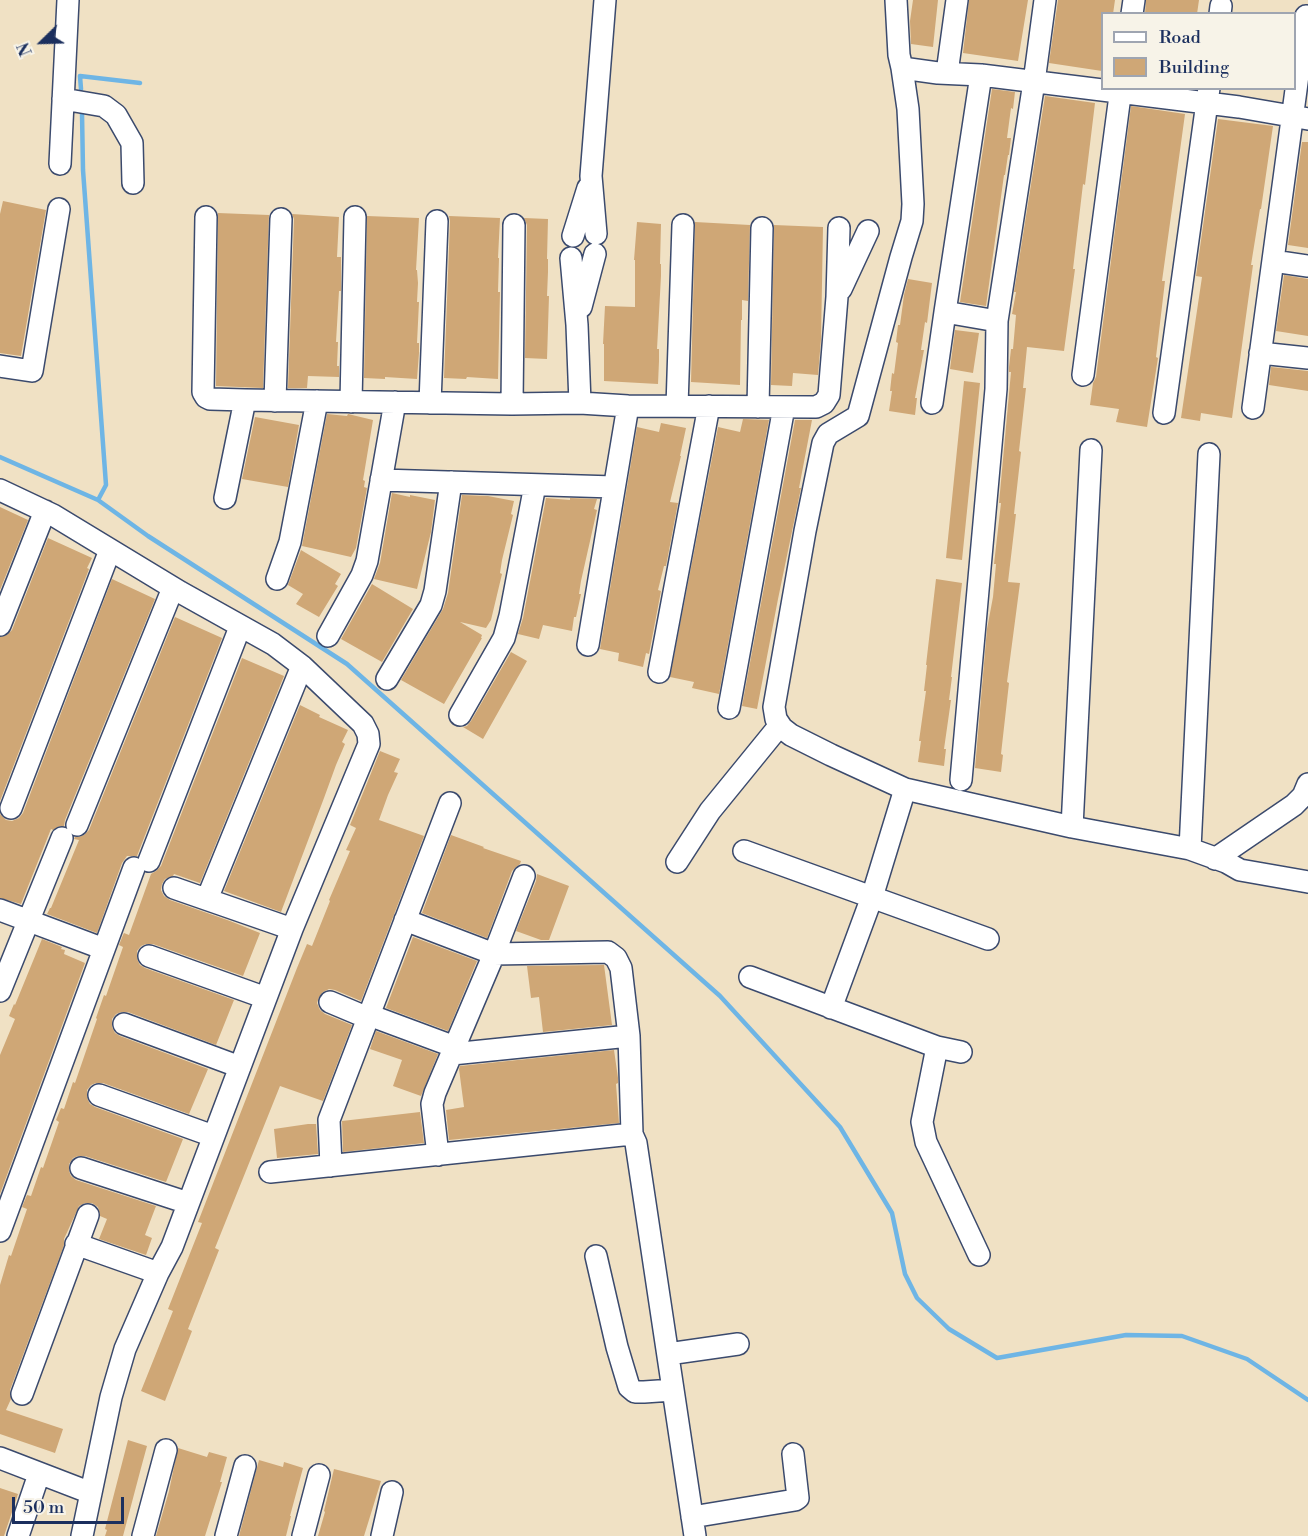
<!DOCTYPE html>
<html>
<head>
<meta charset="utf-8">
<style>
	body { margin:0 }
	#map { position:relative; width:1308px; height:1536px; overflow:hidden; background:#f0e1c4; font-family:"Libre Bodoni",serif }
	canvas { display:block }
	.legend { position:absolute; left:1101px; top:12px; width:195px; height:78px; box-sizing:border-box; background:#f7f3e8; border:2px solid #9fa5b1; margin:0; padding:8px 10px; list-style:none; font-size:18px; color:#1b2f5e }
	.legend li { display:flex; align-items:center; gap:12px; height:30px }
	.legend b { width:30px; border:2px solid #9fa5b1 }
	.north { position:absolute; left:12px; top:12px; width:60px; height:60px; -webkit-text-stroke:4px #f7f3e8; paint-order:stroke; rotate:247deg; font-size:16px; font-weight:700; line-height:24px; text-align:center; color:#1b2f5e }
	.north::after { content:''; display:block; margin:auto; width:21px; height:27px; background:#1b2f5e; clip-path:polygon(50% 0,100% 100%,50% 72%,0 100%) }
	.scale { position:absolute; left:12px; top:1497px; width:112px; height:27px; box-sizing:border-box; border:3px solid #1b2f5e; border-top:0; padding-left:8px; font-size:18px; line-height:21px; white-space:nowrap; color:#1b2f5e; -webkit-text-stroke:4px #f7f3e8; paint-order:stroke }
</style>
</head>
<body>
<div id="map">
<canvas width="1308" height="1536"></canvas>
<ul class="legend">
<li><b style="height:8px;background:#fff"></b>Road</li>
<li><b style="height:16px;background:#cfa776"></b>Building</li>
</ul>
<div class="north">N</div>
<div class="scale">50 m</div>
</div>
<script>
const context = document.querySelector('canvas').getContext('2d');
context.lineJoin = 'round';
const toPath = rows => new Path2D(rows.map(r => 'M' + r).join(''));
function trace(path, color, width, dash) { context.strokeStyle = color; context.lineWidth = width; context.lineCap = dash ? 'butt' : 'round'; context.setLineDash(dash || []); context.stroke(path); }
function fill(path, color) { context.fillStyle = color; context.fill(path, 'evenodd'); }
trace(toPath([
	[81,89,80,76,140,83],
	[82,113,83,170,106,485,98,500],
	[0,457,98,500,148,536,347,664,720,996,840,1127,892,1213,905,1274,917,1298,949,1329,997,1358,1126,1335,1182,1336,1247,1359,1308,1400]
]), '#6eb5e5', 4.5);
fill(toPath([
	[913,0,938,0,933,47,911,44,910,21],
	[969,0,1028,0,1018,61,963,53],
	[1058,0,1115,0,1113,14,1102,14,1102,71,1049,63],
	[1146,0,1199,0,1197,14,1145,14],
	[992,89,1015,92,1013,109,1011,108,1007,138,1011,138,1009,155,1008,155,1005,175,1004,175,986,306,960,302],
	[1045,96,1095,103,1085,185,1083,184,1073,269,1075,269,1064,351,1027,347,1023,388,1026,388,1019,451,1021,452,1014,514,1016,514,1008,582,1020,583,1007,682,1009,683,1001,754,1003,755,1001,772,975,768,987,629,993,597,996,564,994,564,1001,503,999,503,1011,372,1009,372,1009,367,1011,349,1013,349,1016,315,1012,314,1016,292,1014,292],
	[1131,106,1185,114,1162,281,1165,281,1156,357,1158,358,1147,427,1116,422,1119,409,1090,405,1093,383,1096,377],
	[1218,119,1273,126,1261,209,1260,209,1251,265,1253,265,1232,418,1201,413,1200,421,1181,418,1202,277,1196,276],
	[1302,142,1308,142,1308,248,1288,245],
	[3,201,46,210,21,356,0,353,0,214],
	[218,213,269,215,263,388,216,386],
	[292,214,339,217,337,257,341,257,341,291,339,291,336,342,338,342,337,366,339,366,339,377,308,376,307,388,288,388,294,219],
	[367,216,419,218,416,270,417,270,418,283,417,302,419,302,417,343,419,343,419,353,417,379,385,377,385,379,364,378],
	[449,216,500,218,498,258,499,258,498,292,500,292,498,379,467,377,466,379,444,378,450,221],
	[524,218,548,219,547,259,548,259,548,272,547,296,549,296,547,359,525,358,527,225],
	[637,222,661,224,660,264,661,264,661,276,657,349,659,349,659,361,658,384,604,381,604,344,603,344,605,306,635,307,635,260,634,260],
	[695,222,750,225,748,301,742,300,742,320,741,320,740,385,691,382],
	[774,225,823,227,821,339,818,375,793,373,792,386,771,385],
	[1284,275,1308,279,1308,336,1276,331],
	[908,279,932,283,927,323,925,322,921,350,924,350,915,398,917,398,915,415,889,411,892,391,890,391,892,373,894,374,898,343,896,342,898,325,900,325,904,295],
	[955,330,979,333,973,373,950,369],
	[1271,367,1308,371,1308,391,1269,385],
	[964,381,980,383,962,560,946,558],
	[327,414,347,416,348,414,373,420,363,480,365,481,364,487,367,488,356,548,351,557,302,546],
	[255,417,299,425,288,487,242,479],
	[743,419,769,420,719,694,692,688,694,682,670,677,718,427,740,432],
	[795,420,812,420,799,488,801,488,778,599,757,709,742,706],
	[661,423,686,428,680,456,681,456,670,502,678,503,666,566,664,566,658,590,661,591,649,654,646,653,643,667,618,661,619,653,600,649,637,427,659,432],
	[392,493,410,497,410,495,435,500,431,532,417,589,374,579,380,563],
	[462,495,488,496,514,501,511,514,513,515,502,560,500,573,502,574,491,620,486,628,460,622,482,635,481,638,482,638,444,704,401,680,443,609,448,593],
	[546,498,570,500,570,498,597,499,594,509,597,510,581,581,579,594,581,594,576,617,574,617,572,631,543,625,539,639,518,634,523,618],
	[0,507,28,520,0,590],
	[48,538,92,558,87,568,89,569,0,801,0,637,7,635,12,630],
	[301,550,341,574,335,584,338,586,319,617,296,604,303,594,288,585],
	[112,579,155,599,65,820,64,826,60,826,53,830,51,829,21,904,0,898,0,814,6,820,12,821,19,818,23,813],
	[936,579,962,583,951,677,952,677,949,700,951,700,944,749,946,749,944,766,918,762,921,741,919,741,926,691,924,691,927,665,926,665],
	[372,584,413,609,382,662,341,639],
	[175,617,222,638,137,856,127,856,122,863,97,933,47,914,50,908,51,908,79,840,74,839,75,837,79,837,84,835,89,830],
	[511,652,527,661,483,739,463,727,467,726,471,721],
	[242,658,284,676,200,883,174,874,173,876,165,879,162,884,161,890,164,896,170,900,230,921,260,933,243,976,153,944,146,944,141,946,137,951,137,959,140,965,145,968,234,1000,216,1045,128,1012,121,1012,116,1014,112,1019,112,1027,115,1033,120,1036,208,1069,189,1114,103,1083,96,1083,91,1085,87,1090,87,1098,90,1104,95,1107,183,1139,166,1182,85,1156,78,1156,73,1158,69,1164,69,1171,71,1176,76,1180,156,1206,145,1235,152,1238,146,1255,99,1239,107,1219,100,1216,98,1207,92,1203,85,1203,79,1206,64,1239,64,1245,10,1390,11,1399,6,1410,63,1429,55,1453,0,1434,0,1285,9,1255,11,1256,27,1209,22,1207,27,1195,31,1196,41,1167,43,1168,59,1122,56,1120,61,1108,64,1109,73,1082,75,1083,97,1019,96,1018,104,995,106,996,123,947,119,945,123,935,124,933,129,935,151,874,156,871,161,866],
	[300,705,320,715,319,717,348,730,342,742,345,744,336,765,324,798,281,912,224,891],
	[380,751,400,759,394,772,398,773,388,795,379,820,424,836,361,1001,335,990,329,989,323,992,319,997,317,1003,320,1010,325,1014,352,1025,323,1101,280,1086,215,1248,219,1250,188,1329,192,1331,165,1401,141,1391,173,1311,168,1309,202,1223,198,1222,297,968,307,944,312,946,330,901,329,900,350,851,346,850,356,828,350,825],
	[451,835,484,847,483,848,521,861,520,864,516,867,512,871,487,938,422,913],
	[537,874,569,886,549,940,541,940,516,931,536,881],
	[413,937,477,961,448,1031,386,1008],
	[42,939,62,947,61,949,65,950,64,954,85,963,0,1194,0,1055,15,1019,9,1016,14,1004,15,1005],
	[604,965,612,1025,543,1032,539,997,531,998,527,966],
	[376,1031,438,1054,421,1096,393,1086,402,1060,370,1049],
	[614,1050,618,1078,618,1083,616,1084,619,1123,449,1140,446,1110,464,1107,459,1069,460,1066],
	[420,1112,424,1143,343,1152,342,1121],
	[308,1124,316,1124,318,1154,277,1158,274,1129],
	[128,1440,147,1446,141,1468,123,1536,105,1536,107,1530,105,1529],
	[178,1448,207,1457,209,1452,227,1457,220,1482,222,1482,205,1536,156,1536,169,1491],
	[259,1460,283,1467,284,1462,303,1468,290,1516,291,1516,286,1536,239,1536],
	[334,1469,381,1481,364,1536,318,1536,325,1512,324,1511],
	[0,1488,18,1494,4,1536,0,1536]
]), '#cfa776');
const minor = toPath([
	[896,0,899,55,902,68,908,109,913,204,912,221,901,257,858,416,828,434,823,443,805,531,774,707,776,719,782,728,791,735,831,755,905,789,1072,827,1190,849,1226,862,1240,870,1308,882],
	[1132,14,1134,0],
	[1220,14,1221,6],
	[902,68,938,73,981,75,1239,107,1308,119],
	[947,73,957,0],
	[63,99,104,106,116,115,132,143,133,183],
	[60,164,68,0],
	[206,217,203,392,206,397,210,399,245,400,512,404,580,403,628,406,816,407,824,403,829,395,837,297,839,228],
	[596,234,591,176,605,0],
	[573,236,588,188],
	[571,258,577,325,580,403],
	[1273,261,1308,266],
	[841,289,868,231],
	[581,307,595,254],
	[945,312,997,321],
	[1260,353,1308,358],
	[0,366,32,371,59,209],
	[1083,375,1121,88],
	[275,401,281,219],
	[351,402,355,217],
	[430,403,437,221],
	[932,403,945,312,981,75],
	[512,404,514,225],
	[677,406,683,225],
	[758,407,762,228],
	[1253,408,1306,16],
	[1164,413,1209,88],
	[381,480,614,487],
	[0,490,53,515,180,592,273,644,302,666,363,724,368,734,369,744,292,929,172,1247,158,1273,125,1349,111,1397,82,1536],
	[225,498,245,400],
	[277,579,290,542,317,401],
	[0,625,45,511],
	[328,636,362,575,367,561,395,402],
	[588,645,628,406],
	[659,672,709,406],
	[387,679,431,605,435,591,451,482],
	[729,708,784,407],
	[460,715,504,638,510,616,535,485],
	[961,780,996,389,997,321,1034,82,1045,0],
	[11,808,110,550],
	[77,825,173,588],
	[1072,827,1091,450],
	[1190,849,1209,454],
	[744,851,988,939],
	[1215,859,1294,805,1303,796,1308,784],
	[149,861,240,627],
	[677,862,710,811,780,725],
	[174,888,292,929],
	[207,899,302,666],
	[0,910,104,949],
	[405,920,494,954,608,952,616,958,621,968,629,1036,632,1134],
	[149,956,266,998],
	[750,977,937,1047,922,1122,926,1142,979,1255],
	[0,991,62,838],
	[330,1002,368,1018],
	[831,1008,872,897,905,789],
	[369,1015,455,1047],
	[124,1024,240,1067],
	[937,1047,961,1052],
	[452,1054,629,1036],
	[99,1095,213,1136],
	[438,1155,432,1104,435,1093,494,954,524,876],
	[331,1166,329,1120,450,803],
	[81,1168,188,1203],
	[270,1172,632,1134,636,1143,695,1536],
	[0,1231,134,868],
	[76,1244,158,1273],
	[596,1256,617,1347,629,1387,635,1392,644,1392,673,1390],
	[668,1354,738,1344],
	[22,1394,88,1215],
	[0,1458,91,1493],
	[692,1517,795,1500,798,1498,793,1454],
	[18,1536,39,1474],
	[143,1536,166,1450],
	[226,1536,245,1466],
	[303,1536,319,1475],
	[382,1536,392,1492]
]);
trace(minor, '#3b4a6d', 24);
trace(minor, '#fff', 21);
</script>
</body>
</html>
